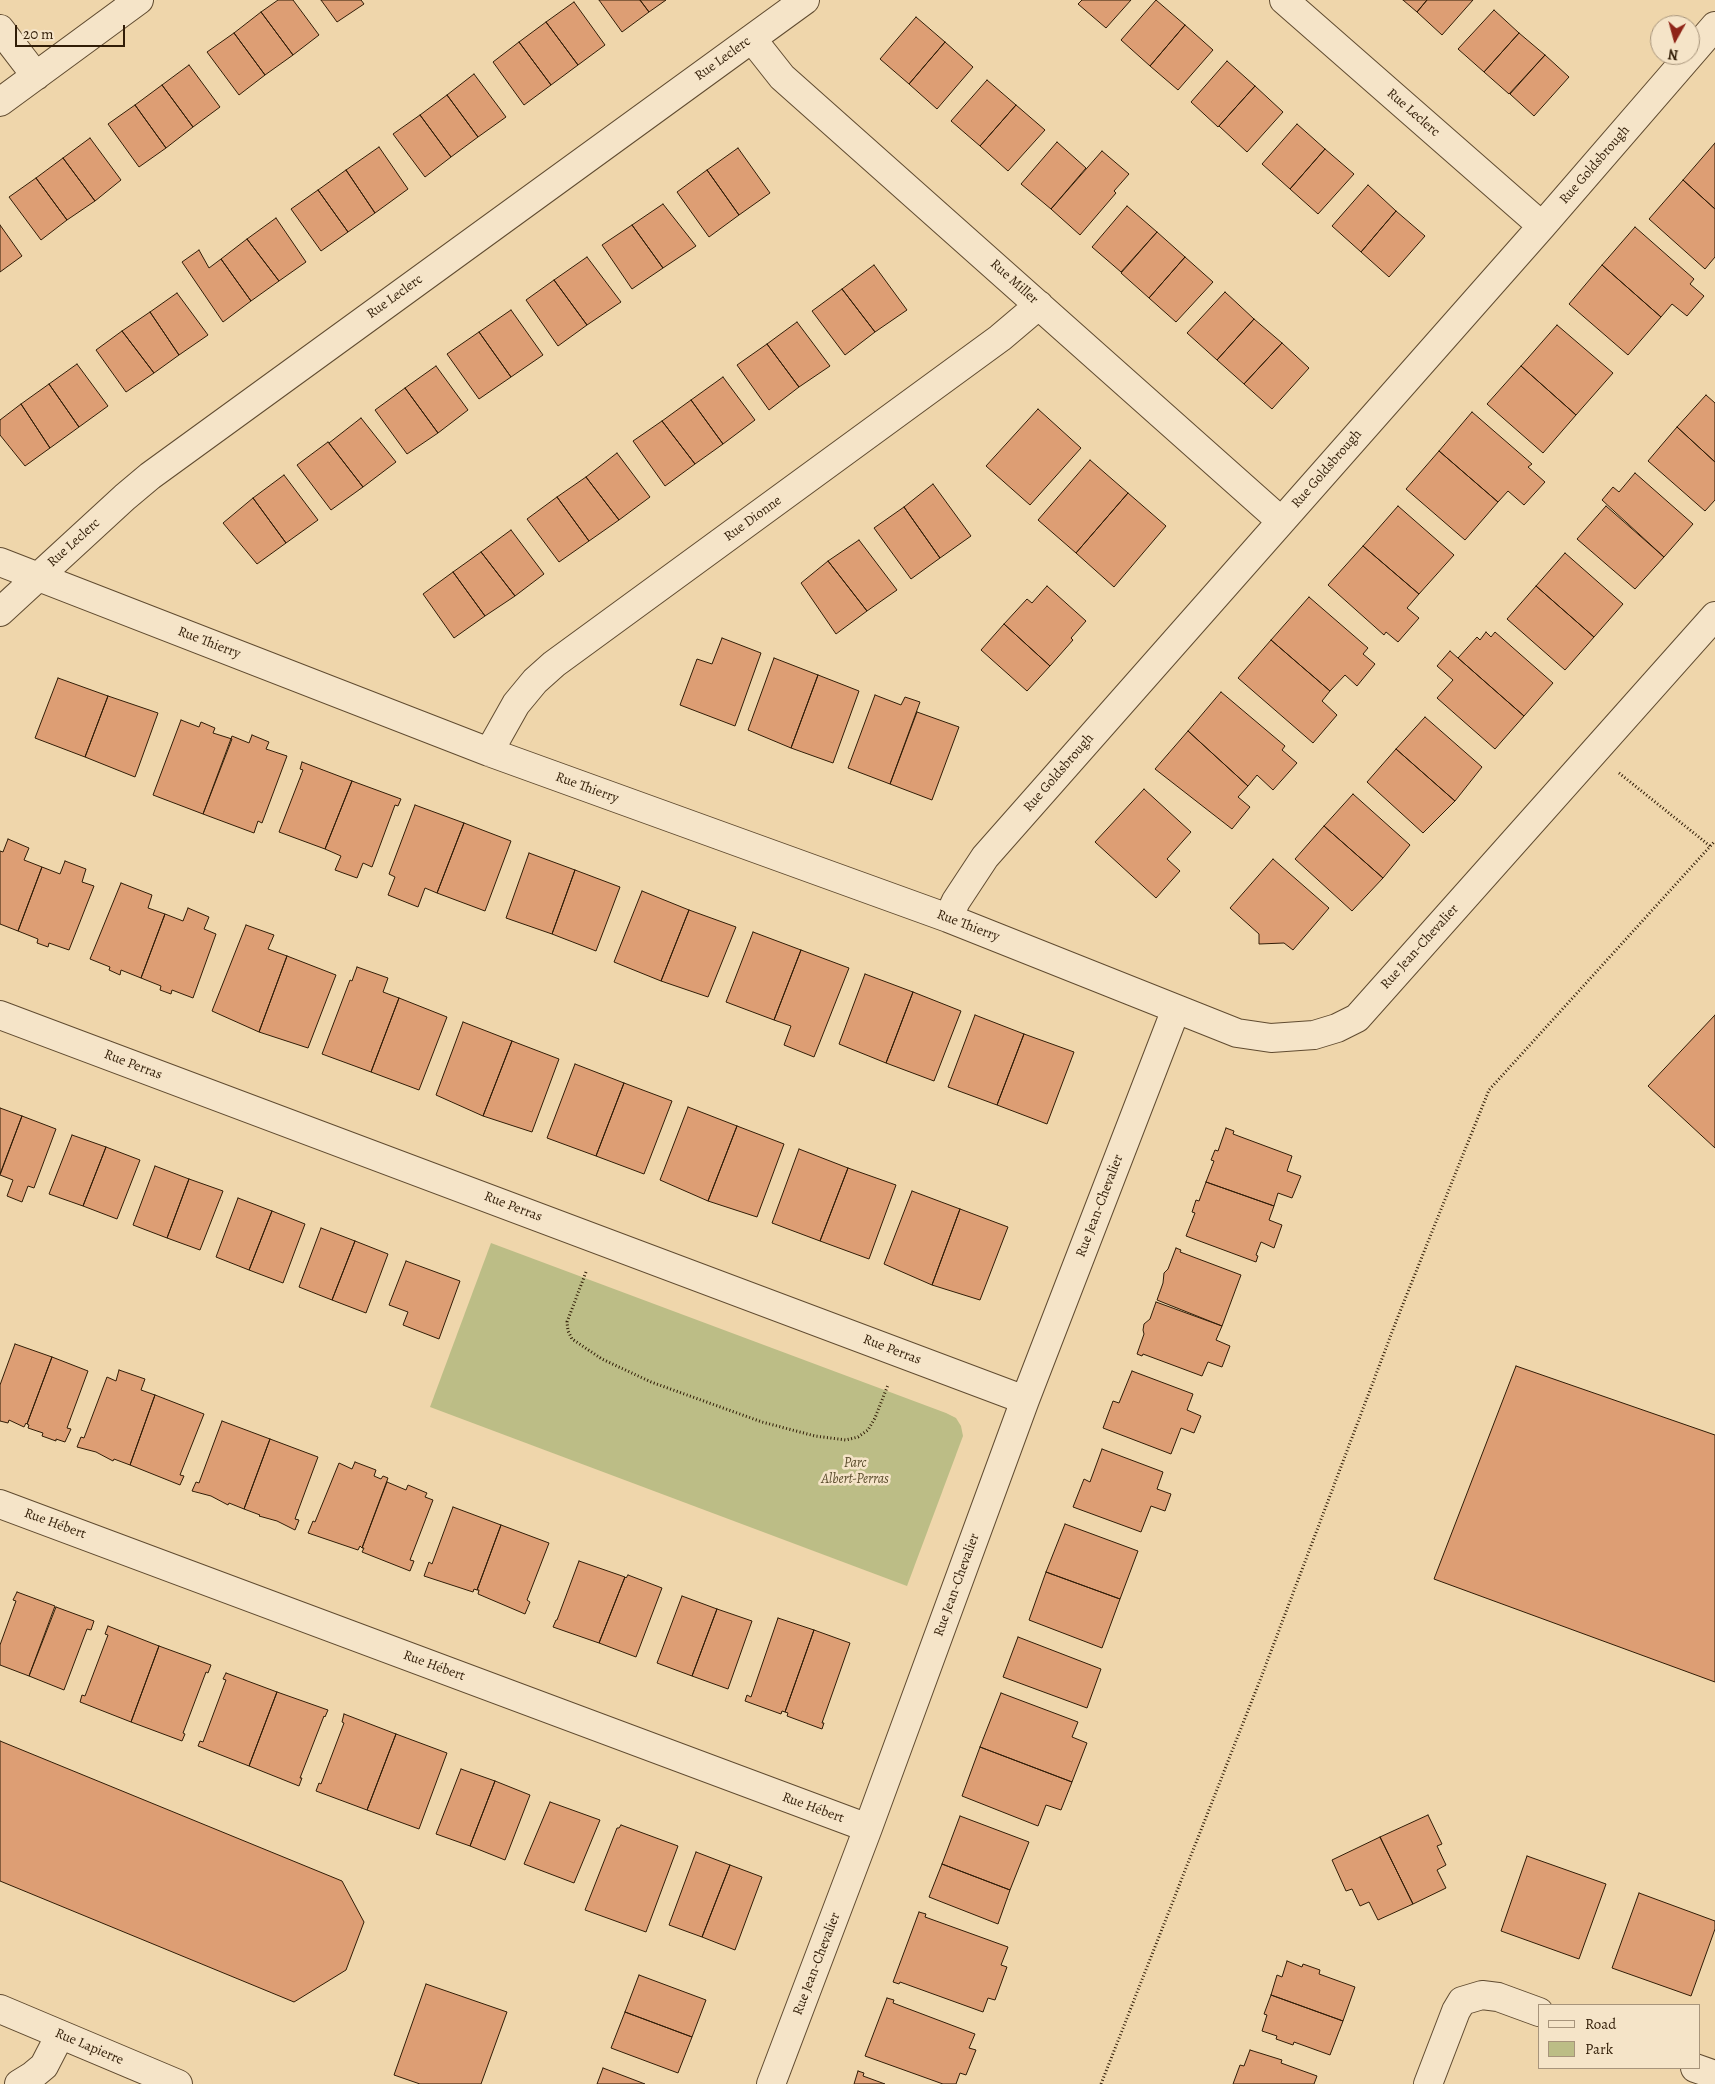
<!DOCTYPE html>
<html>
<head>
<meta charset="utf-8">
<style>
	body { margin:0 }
	#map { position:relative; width:1715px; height:2084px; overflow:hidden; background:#efd6ab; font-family:Alegreya,serif }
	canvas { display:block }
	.legend { position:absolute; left:1538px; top:2004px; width:162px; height:65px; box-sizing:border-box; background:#f5e4c8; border:1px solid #a7947b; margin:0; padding:6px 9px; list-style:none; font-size:15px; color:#311d07 }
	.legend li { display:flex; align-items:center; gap:10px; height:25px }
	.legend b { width:25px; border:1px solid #a7947b }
	.north { position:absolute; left:1650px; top:15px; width:50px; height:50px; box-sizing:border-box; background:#f5e4c8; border:1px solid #a7947b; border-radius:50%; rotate:187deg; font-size:14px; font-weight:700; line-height:20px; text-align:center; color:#311d07 }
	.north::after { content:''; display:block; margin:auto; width:18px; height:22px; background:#8f2418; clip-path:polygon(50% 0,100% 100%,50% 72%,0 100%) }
	.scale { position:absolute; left:15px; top:25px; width:110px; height:22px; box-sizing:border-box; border:2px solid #311d07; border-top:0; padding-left:6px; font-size:15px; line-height:18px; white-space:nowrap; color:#311d07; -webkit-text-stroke:4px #f5e4c8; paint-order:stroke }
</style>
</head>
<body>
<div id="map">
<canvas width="1715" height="2084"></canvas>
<ul class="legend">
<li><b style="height:6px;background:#f5e4c8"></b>Road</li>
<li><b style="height:14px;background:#bcbd86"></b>Park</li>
</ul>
<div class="north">N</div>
<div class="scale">20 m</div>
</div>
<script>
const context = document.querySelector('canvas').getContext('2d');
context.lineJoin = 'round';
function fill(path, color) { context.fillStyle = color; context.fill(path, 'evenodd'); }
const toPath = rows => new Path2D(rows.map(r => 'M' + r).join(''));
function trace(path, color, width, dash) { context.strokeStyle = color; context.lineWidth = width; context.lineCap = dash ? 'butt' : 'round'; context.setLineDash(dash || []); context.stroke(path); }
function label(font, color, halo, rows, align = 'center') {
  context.font = font + ' Alegreya,serif'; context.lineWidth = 5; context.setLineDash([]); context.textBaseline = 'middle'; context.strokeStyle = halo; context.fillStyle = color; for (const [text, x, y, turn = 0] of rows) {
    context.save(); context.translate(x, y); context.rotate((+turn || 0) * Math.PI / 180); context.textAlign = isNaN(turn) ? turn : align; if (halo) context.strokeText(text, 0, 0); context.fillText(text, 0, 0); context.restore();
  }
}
fill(toPath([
	[491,1243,946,1413,956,1418,961,1426,963,1436,907,1586,430,1407]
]), '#bcbd86');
const building = toPath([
	[278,0,293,0,319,35,293,55,261,12,278,0],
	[321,0,361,0,364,4,337,22,321,0],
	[599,0,640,0,649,12,622,32,599,0],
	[640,0,666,0,649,12,640,0],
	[1082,0,1131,0,1106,28,1078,4,1082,0],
	[1156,0,1185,25,1150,66,1121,40,1156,0],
	[1403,0,1427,0,1417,12,1403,0],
	[1427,0,1473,0,1442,35,1417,12,1427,0],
	[574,2,605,45,578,65,546,22,574,2],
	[1494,10,1519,33,1484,72,1458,49,1494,10],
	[261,12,293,55,265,75,234,33,261,12],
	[916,17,945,42,909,84,880,59,916,17],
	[546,22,578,65,551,85,519,42,546,22],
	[1185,25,1213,50,1178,90,1150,66,1185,25],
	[234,33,265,75,239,95,207,52,234,33],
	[1519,33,1545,55,1509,94,1484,72,1519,33],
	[519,42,551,85,524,105,493,62,519,42],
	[945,42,973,67,937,109,909,84,945,42],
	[1545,55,1569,77,1534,116,1510,94,1545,55],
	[1227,61,1255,86,1218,127,1191,102,1227,61],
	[189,65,220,107,193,127,162,85,189,65],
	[474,74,506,117,478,137,447,95,474,74],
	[987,80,1016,105,980,146,951,121,987,80],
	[162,85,193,127,166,148,135,105,162,85],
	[1255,86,1283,112,1247,152,1219,126,1255,86],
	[447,95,478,137,451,157,420,115,447,95],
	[135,105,166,148,139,167,108,124,135,105],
	[1016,105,1045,130,1008,171,980,146,1016,105],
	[420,115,451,157,425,177,393,134,420,115],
	[1297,124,1325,149,1290,189,1262,164,1297,124],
	[90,138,121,180,95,201,63,158,90,138],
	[1057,142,1086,168,1051,209,1021,184,1057,142],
	[1715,143,1715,209,1683,180,1715,143],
	[379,147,408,189,375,213,346,170,379,147],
	[738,148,770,193,739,215,707,170,738,148],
	[1325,149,1354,174,1318,214,1290,189,1325,149],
	[1102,151,1129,174,1114,191,1116,193,1080,235,1051,209,1102,151],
	[63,158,95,201,67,220,36,178,63,158],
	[346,170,375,213,348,232,318,190,346,170],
	[707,170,739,215,709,237,677,192,707,170],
	[36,178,67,220,41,240,9,197,36,178],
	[1683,180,1715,209,1715,257,1705,269,1649,219,1683,180],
	[1368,185,1396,211,1361,252,1332,226,1368,185],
	[318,190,348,232,321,251,291,209,318,190],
	[663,204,696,246,663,268,632,225,663,204],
	[1127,206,1157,232,1121,272,1092,247,1127,206],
	[1396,211,1425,236,1389,277,1361,252,1396,211],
	[276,218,306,262,279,281,247,239,276,218],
	[0,225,22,256,0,272,0,225],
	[632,225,663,268,632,289,602,245,632,225],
	[1635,227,1694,279,1690,284,1704,296,1687,316,1672,304,1661,317,1602,265,1635,227],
	[1157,232,1185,257,1149,298,1121,273,1157,232],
	[247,239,279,281,251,301,221,259,247,239],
	[199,250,209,268,221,259,251,301,223,322,182,262,199,250],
	[587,257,621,302,587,325,554,280,587,257],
	[1185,257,1213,282,1176,322,1149,298,1185,257],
	[874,265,907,310,875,332,842,289,874,265],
	[1602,265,1661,317,1628,355,1569,304,1602,265],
	[554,280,587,325,558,346,526,300,554,280],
	[842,289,875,332,845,355,812,311,842,289],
	[1225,292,1254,319,1217,360,1187,333,1225,292],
	[177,293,208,335,179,355,150,312,177,293],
	[511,310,543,355,511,377,479,332,511,310],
	[150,312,179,355,154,373,122,331,150,312],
	[1254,319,1282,343,1244,384,1217,360,1254,319],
	[797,322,830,366,799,387,767,344,797,322],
	[1557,325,1613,373,1576,415,1521,366,1557,325],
	[122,331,154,373,126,392,96,350,122,331],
	[479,332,511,377,479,399,447,354,479,332],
	[1282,343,1309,368,1272,409,1244,384,1282,343],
	[767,344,799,387,769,410,737,365,767,344],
	[77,364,108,406,79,427,49,384,77,364],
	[436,366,468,410,438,433,405,388,436,366],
	[1521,366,1576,415,1543,453,1487,404,1521,366],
	[723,377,755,420,723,444,691,400,723,377],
	[49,384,79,427,50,448,21,404,49,384],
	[405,388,438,433,407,454,375,410,405,388],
	[1706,395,1715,403,1715,462,1677,427,1706,395],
	[691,400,723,444,695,464,662,421,691,400],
	[21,404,50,448,25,466,0,435,0,420,21,404],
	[1038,409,1081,448,1030,505,986,466,1038,409],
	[1472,412,1532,464,1528,467,1545,482,1524,505,1508,491,1498,502,1439,451,1472,412],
	[361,418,396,462,363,487,329,443,361,418],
	[662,421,695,464,665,486,633,441,662,421],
	[1677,427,1715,462,1715,500,1705,511,1648,461,1677,427],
	[328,442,363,487,331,510,297,465,328,442],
	[1439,451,1498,502,1465,540,1406,489,1439,451],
	[617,453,650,497,619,520,586,477,617,453],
	[1090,460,1128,493,1076,553,1038,520,1090,460],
	[1635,473,1693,524,1664,557,1602,500,1613,487,1619,492,1635,473],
	[284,475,318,520,286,543,253,498,284,475],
	[586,477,619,520,589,541,557,497,586,477],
	[933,484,971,536,940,558,904,507,933,484],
	[1128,493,1166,526,1114,587,1076,553,1128,493],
	[557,497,589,541,559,562,527,519,557,497],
	[253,498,286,543,257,564,223,523,253,498],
	[1398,506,1454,555,1419,594,1363,546,1398,506],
	[1606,506,1664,557,1635,589,1577,539,1606,506],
	[904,507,940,558,911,579,874,528,904,507],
	[511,530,544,574,515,596,481,552,511,530],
	[859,540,897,590,867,611,828,561,859,540],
	[1363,546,1419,594,1407,608,1419,618,1398,642,1386,632,1384,635,1328,585,1363,546],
	[481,552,515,596,485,616,453,572,481,552],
	[1565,553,1623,604,1594,637,1536,586,1565,553],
	[828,561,867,611,836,634,801,583,828,561],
	[453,572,485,616,454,638,423,594,453,572],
	[1047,586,1086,621,1071,638,1073,640,1050,666,1004,624,1027,599,1032,603,1047,586],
	[1536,586,1594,637,1565,670,1507,619,1536,586],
	[1309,597,1368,648,1363,654,1375,664,1357,686,1345,675,1330,691,1271,640,1309,597],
	[1004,624,1050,666,1027,691,981,650,1004,624],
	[1486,632,1491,637,1495,632,1553,683,1524,716,1458,658,1477,637,1480,640,1486,632],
	[722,638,761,653,735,726,680,705,697,659,712,664,722,638],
	[1271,640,1330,691,1322,701,1337,715,1313,743,1238,678,1271,640],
	[1450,651,1524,716,1495,749,1437,698,1453,680,1437,666,1450,651],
	[774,658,818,675,791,748,748,730,774,658],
	[818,675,859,691,833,763,791,748,818,675],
	[58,678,108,696,85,757,35,738,58,678],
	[1221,692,1285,746,1282,750,1297,763,1273,790,1257,775,1248,786,1188,731,1221,692],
	[875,695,901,705,905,697,920,702,890,784,848,768,875,695],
	[108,696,158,713,135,777,85,757,108,696],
	[917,712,959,727,932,800,890,784,917,712],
	[1425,717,1482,767,1455,801,1396,749,1425,717],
	[181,720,199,727,201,722,215,728,213,733,232,739,203,814,153,795,181,720],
	[1188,731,1248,786,1238,797,1250,807,1232,829,1155,769,1188,731],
	[252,735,269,742,266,749,287,756,262,823,258,821,254,833,203,814,232,736,249,743,252,735],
	[1396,749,1455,801,1423,833,1367,782,1396,749],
	[302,762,352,781,325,849,279,832,303,770,300,769,302,762],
	[352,781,401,799,398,806,395,805,372,867,363,863,357,878,335,870,341,856,325,849,352,781],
	[1144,789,1191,832,1167,859,1180,871,1156,898,1095,842,1144,789],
	[1353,794,1410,845,1383,878,1324,826,1353,794],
	[415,805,464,823,437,893,425,888,418,907,388,895,395,877,389,874,415,805],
	[464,823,511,841,485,911,437,893,464,823],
	[1324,826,1383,878,1352,911,1295,859,1324,826],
	[8,839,29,848,24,860,42,867,18,931,0,924,0,851,3,852,8,839],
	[529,853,575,870,552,934,506,918,529,853],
	[1273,859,1329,908,1293,950,1284,943,1259,944,1259,934,1230,908,1273,859],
	[65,861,86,869,82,882,94,886,69,950,49,943,48,947,37,943,38,939,18,931,42,867,60,874,65,861],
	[575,870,620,887,596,951,552,934,575,870],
	[121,883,152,895,148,908,165,914,141,978,121,970,120,975,109,970,110,967,90,959,121,883],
	[642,891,689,910,661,981,614,962,642,891],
	[188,908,209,917,204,929,216,934,193,998,172,990,171,994,160,990,161,986,141,978,165,914,183,921,188,908],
	[689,910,736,927,708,997,661,981,689,910],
	[246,925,274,935,268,949,287,956,259,1032,212,1011,246,925],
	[753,932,801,950,774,1020,726,1002,753,932],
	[801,950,849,968,814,1057,784,1045,791,1026,774,1020,801,950],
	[287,956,336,975,308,1048,259,1032,287,956],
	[357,967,388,978,383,992,399,998,371,1072,322,1054,350,980,352,981,357,967],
	[865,974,913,992,886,1063,839,1044,865,974],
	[913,992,961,1011,934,1081,886,1063,913,992],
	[399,998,447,1017,419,1090,371,1072,399,998],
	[975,1015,1024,1034,997,1105,948,1087,975,1015],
	[1715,1015,1715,1148,1648,1086,1715,1015],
	[463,1022,512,1041,483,1116,436,1095,463,1022],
	[1024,1034,1074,1052,1047,1124,997,1105,1024,1034],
	[512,1041,559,1059,532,1132,483,1116,512,1041],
	[575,1064,624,1083,596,1156,547,1138,575,1064],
	[624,1083,672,1101,644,1174,596,1156,624,1083],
	[688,1107,737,1126,708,1201,660,1180,688,1107],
	[0,1108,22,1116,0,1174,0,1108],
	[22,1116,56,1129,34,1188,28,1186,22,1202,7,1196,13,1180,0,1175,22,1116],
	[737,1126,784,1144,757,1217,708,1201,737,1126],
	[1226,1128,1234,1131,1233,1134,1292,1156,1287,1171,1301,1176,1292,1198,1278,1193,1274,1206,1206,1182,1214,1161,1211,1160,1215,1150,1218,1151,1226,1128],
	[72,1135,106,1147,83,1206,49,1194,72,1135],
	[106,1147,140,1160,117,1219,83,1206,106,1147],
	[799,1149,848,1168,820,1241,772,1223,799,1149],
	[155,1166,189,1179,167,1238,133,1225,155,1166],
	[848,1168,896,1185,869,1259,820,1241,848,1168],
	[189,1179,223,1191,200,1250,167,1238,189,1179],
	[1206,1182,1274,1206,1269,1220,1282,1225,1274,1248,1261,1242,1256,1255,1258,1256,1256,1262,1186,1236,1195,1213,1192,1212,1196,1200,1199,1201,1206,1182],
	[912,1191,960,1209,932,1285,884,1264,912,1191],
	[238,1198,272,1211,249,1270,216,1257,238,1198],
	[960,1209,1008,1227,980,1300,932,1285,960,1209],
	[272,1211,305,1224,283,1283,249,1270,272,1211],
	[321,1228,355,1241,332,1300,299,1287,321,1228],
	[355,1241,388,1254,366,1313,332,1300,355,1241],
	[1176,1248,1181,1250,1180,1252,1241,1275,1222,1326,1157,1300,1163,1283,1164,1273,1168,1269,1176,1248],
	[406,1261,460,1281,439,1339,403,1325,408,1312,389,1305,406,1261],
	[1156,1302,1222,1326,1216,1340,1230,1346,1222,1367,1208,1362,1202,1376,1143,1354,1142,1356,1137,1354,1144,1334,1143,1330,1144,1324,1150,1319,1156,1302],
	[15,1344,52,1357,27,1424,26,1423,24,1427,9,1420,8,1423,0,1421,0,1385,15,1344],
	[52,1357,88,1371,67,1428,71,1429,65,1442,56,1439,56,1441,42,1436,43,1433,28,1428,29,1425,27,1424,52,1357],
	[1516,1366,1715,1435,1715,1682,1434,1579,1516,1366],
	[119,1370,145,1379,141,1390,155,1395,130,1465,114,1459,113,1461,96,1452,77,1447,81,1437,84,1438,107,1377,116,1381,119,1370],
	[1132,1371,1193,1394,1187,1410,1201,1416,1194,1433,1181,1428,1171,1454,1103,1428,1113,1401,1119,1403,1132,1371],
	[155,1395,204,1414,180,1475,184,1476,180,1485,130,1465,155,1395],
	[222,1421,270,1439,244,1509,229,1503,228,1505,211,1496,192,1491,196,1482,199,1483,222,1421],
	[270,1439,318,1457,295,1519,299,1520,295,1530,277,1521,259,1516,260,1515,244,1509,270,1439],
	[1102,1449,1163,1472,1157,1489,1171,1494,1165,1511,1151,1506,1141,1532,1073,1507,1084,1479,1090,1482,1102,1449],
	[355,1462,376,1470,374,1476,381,1479,383,1476,388,1478,362,1548,360,1546,358,1550,308,1533,313,1521,315,1522,339,1463,352,1469,355,1462],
	[387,1482,406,1490,408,1485,427,1493,425,1497,433,1500,410,1560,414,1561,410,1571,362,1552,364,1548,362,1548,387,1482],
	[453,1507,501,1525,477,1590,474,1589,473,1592,424,1576,429,1562,432,1564,453,1507],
	[1065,1524,1138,1551,1120,1599,1046,1572,1065,1524],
	[501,1525,549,1543,527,1600,530,1602,525,1614,478,1594,479,1590,477,1590,501,1525],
	[579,1561,625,1577,599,1643,553,1627,556,1620,557,1620,579,1561],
	[1046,1572,1120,1599,1102,1648,1029,1620,1046,1572],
	[628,1575,662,1588,636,1657,599,1643,625,1577,626,1578,628,1575],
	[17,1592,55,1606,29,1676,0,1665,0,1645,16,1601,13,1600,17,1592],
	[682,1596,717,1609,692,1676,657,1663,682,1596],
	[56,1607,94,1621,91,1630,87,1629,64,1690,29,1676,56,1607],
	[717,1609,752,1621,728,1689,692,1676,717,1609],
	[778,1618,814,1630,785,1712,782,1711,781,1714,745,1701,747,1695,751,1697,778,1618],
	[108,1626,159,1646,131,1722,80,1702,82,1695,85,1696,108,1635,105,1634,108,1626],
	[814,1630,850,1643,822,1723,824,1723,822,1729,787,1716,788,1713,785,1712,814,1630],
	[1018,1637,1101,1669,1087,1708,1003,1677,1018,1637],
	[159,1646,211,1665,208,1673,206,1672,183,1733,185,1734,182,1741,131,1722,159,1646],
	[226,1673,277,1692,249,1766,198,1746,200,1741,203,1742,226,1680,223,1679,226,1673],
	[277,1692,328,1710,325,1717,324,1716,300,1778,302,1778,299,1786,249,1766,277,1692],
	[1001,1693,1078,1722,1072,1737,1087,1743,1072,1782,980,1747,1001,1693],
	[344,1714,396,1734,367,1810,316,1791,319,1783,321,1784,344,1723,342,1722,344,1714],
	[396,1734,447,1753,419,1829,367,1810,396,1734],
	[0,1741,342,1881,364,1922,346,1970,294,2002,0,1881,0,1741],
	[980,1747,1072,1782,1061,1810,1046,1805,1038,1826,962,1796,980,1747],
	[461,1769,495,1781,470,1846,436,1834,461,1769],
	[495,1781,530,1795,505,1860,470,1846,495,1781],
	[550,1802,600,1820,574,1883,524,1864,550,1802],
	[1428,1815,1442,1844,1437,1846,1446,1865,1437,1870,1446,1888,1413,1904,1380,1837,1428,1815],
	[960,1816,1029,1842,1010,1890,942,1864,960,1816],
	[621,1825,678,1846,646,1932,585,1910,617,1828,619,1828,621,1825],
	[1380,1837,1413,1904,1378,1920,1369,1902,1360,1906,1352,1889,1346,1891,1332,1860,1380,1837],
	[696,1852,730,1865,702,1937,669,1925,696,1852],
	[1527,1856,1606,1884,1579,1959,1501,1931,1527,1856],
	[942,1864,1010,1890,998,1924,929,1897,942,1864],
	[730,1865,762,1877,735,1950,702,1937,730,1865],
	[1639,1893,1715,1921,1715,1929,1691,1996,1612,1968,1639,1893],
	[919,1912,926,1914,925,1917,1008,1947,1001,1965,1007,1967,995,2000,988,1998,983,2012,900,1982,899,1984,893,1982,919,1912],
	[1287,1961,1302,1967,1303,1964,1320,1970,1319,1974,1355,1987,1343,2021,1271,1995,1277,1975,1282,1977,1287,1961],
	[639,1975,706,2000,692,2037,625,2012,639,1975],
	[426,1984,507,2012,481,2084,420,2084,394,2075,426,1984],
	[1271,1995,1343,2021,1330,2055,1294,2042,1293,2045,1276,2039,1277,2036,1262,2031,1267,2015,1264,2014,1271,1995],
	[887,1998,894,2000,893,2003,975,2034,969,2048,976,2050,966,2075,960,2073,956,2084,943,2084,865,2056,887,1998],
	[625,2012,692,2037,678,2073,611,2048,625,2012],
	[1250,2050,1282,2060,1281,2063,1317,2076,1314,2084,1233,2084,1240,2065,1244,2066,1250,2050],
	[603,2068,645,2084,597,2084,603,2068],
	[858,2071,864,2073,863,2076,885,2084,854,2084,858,2071]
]);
fill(building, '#dd9e74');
trace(building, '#311d07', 1);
const minor = toPath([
	[1284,0,1542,226],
	[0,29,36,76],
	[752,39,782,77,1281,521],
	[0,102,139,0],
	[0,562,489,752,948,918,1237,1033,1271,1038,1314,1035,1337,1028,1357,1018,1715,616],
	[0,612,125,497,150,476,805,0],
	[489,752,516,704,535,681,554,664,1000,338,1039,305],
	[948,918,956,901,985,857,1542,226,1715,26],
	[0,1015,1025,1400],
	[0,1504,868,1828],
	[0,2009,178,2084],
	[1695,2068,1715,2075],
	[19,2084,32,2076,44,2066,60,2035],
	[771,2084,868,1828,1025,1400,1176,1009],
	[1428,2084,1456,2011,1462,2001,1482,1995,1498,1997,1539,2012]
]);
trace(minor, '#604b30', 30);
trace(toPath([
	[1619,773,1710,846],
	[586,1272,567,1322,568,1331,572,1339,602,1359,651,1382,762,1422,815,1436,846,1440,858,1437,868,1430,875,1418,888,1385],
	[1101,2084,1262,1675,1397,1319,1489,1090,1715,841]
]), '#311d07', 3, [1, 2.5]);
trace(minor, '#f5e4c8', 28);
label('14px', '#311d07', '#f5e4c8', [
	["Rue Leclerc",723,59,-36],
	["Rue Leclerc",1413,113,41],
	["Rue Goldsbrough",1595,165,-49],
	["Rue Miller",1014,282,42],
	["Rue Leclerc",395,297,-36],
	["Rue Goldsbrough",1327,469,-49],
	["Rue Dionne",753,519,-36],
	["Rue Leclerc",74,543,-42],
	["Rue Thierry",209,643,21],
	["Rue Goldsbrough",1059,773,-49],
	["Rue Thierry",587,788,20],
	["Rue Thierry",968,926,21],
	["Rue Jean-Chevalier",1420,947,-48],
	["Rue Perras",133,1065,21],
	["Rue Jean-Chevalier",1100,1206,-69],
	["Rue Perras",513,1207,21],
	["Rue Perras",892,1350,21],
	["Rue Hébert",55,1524,20],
	["Rue Jean-Chevalier",957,1585,-70],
	["Rue Hébert",434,1666,20],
	["Rue Hébert",813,1808,20],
	["Rue Jean-Chevalier",817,1964,-69],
	["Rue Lapierre",89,2047,23]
]);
label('italic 14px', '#5b4d2d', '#f5e4c8', [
	["Parc",855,1464],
	["Albert-Perras",855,1480]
]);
</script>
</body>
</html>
